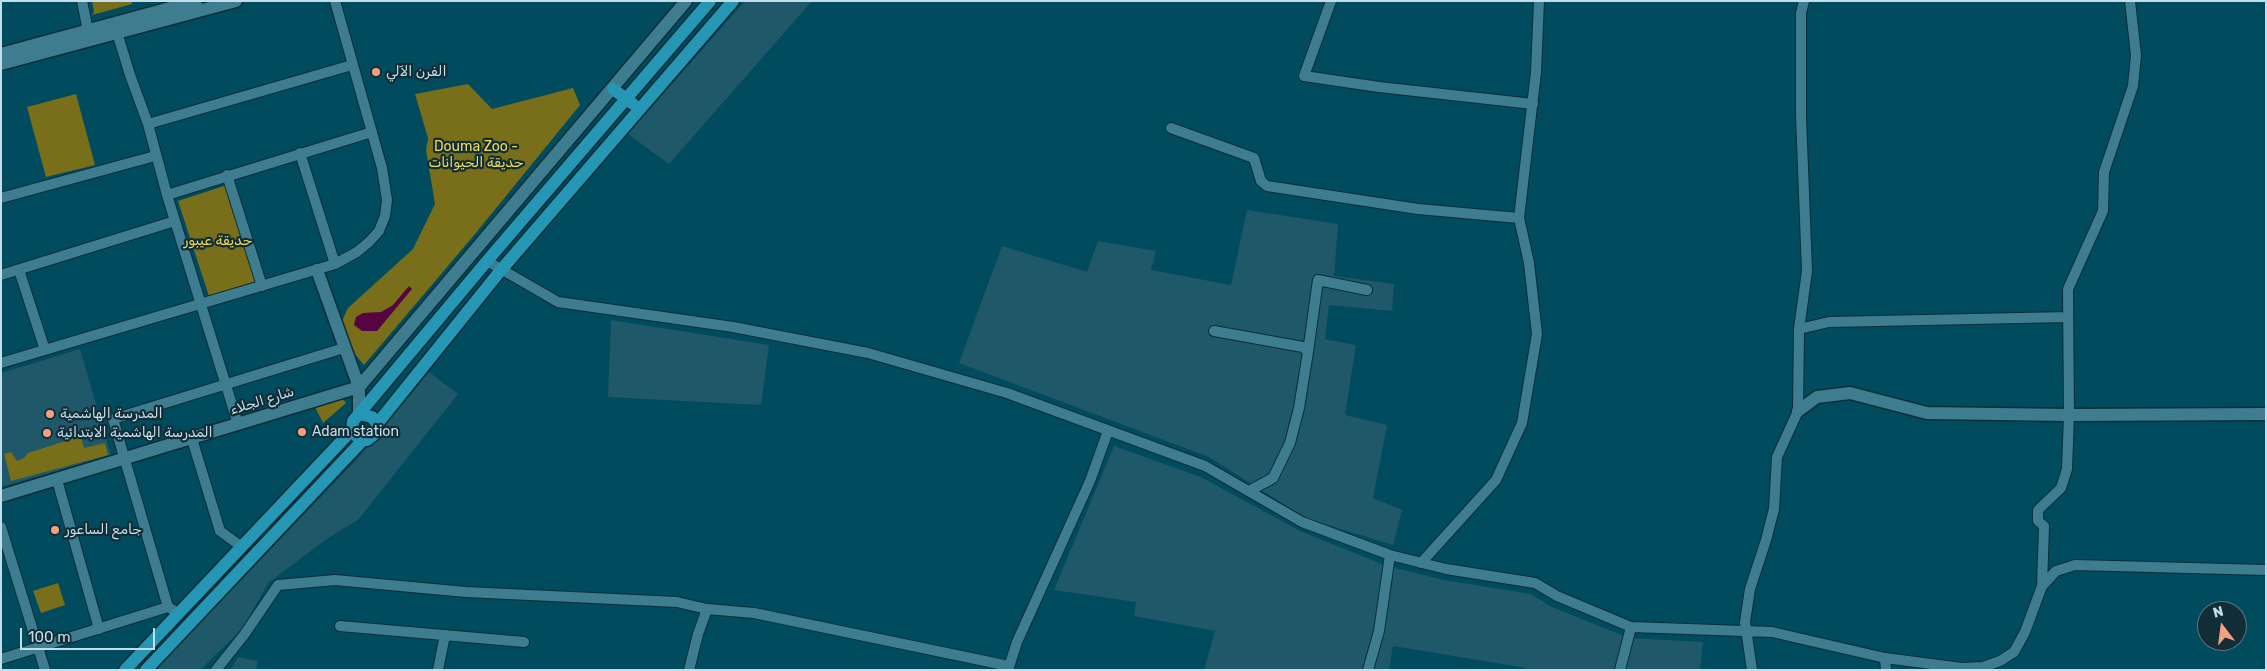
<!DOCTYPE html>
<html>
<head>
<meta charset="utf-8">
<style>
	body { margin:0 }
	#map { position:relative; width:2267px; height:671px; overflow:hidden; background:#004b5d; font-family:Rubik,sans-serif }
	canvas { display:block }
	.frame { position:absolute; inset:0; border:2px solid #c1dfea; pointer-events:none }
	.north { position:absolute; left:2197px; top:601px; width:50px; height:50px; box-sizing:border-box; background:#132d36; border:1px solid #59747e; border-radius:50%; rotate:345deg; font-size:14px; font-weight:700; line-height:20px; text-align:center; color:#c1dfea }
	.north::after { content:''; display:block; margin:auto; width:18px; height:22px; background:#f2a081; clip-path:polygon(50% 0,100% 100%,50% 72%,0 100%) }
	.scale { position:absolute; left:20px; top:628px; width:135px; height:22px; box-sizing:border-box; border:2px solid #c1dfea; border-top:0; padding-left:6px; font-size:15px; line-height:18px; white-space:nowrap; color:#c1dfea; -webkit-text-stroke:4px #132d36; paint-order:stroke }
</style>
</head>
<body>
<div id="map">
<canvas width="2267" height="671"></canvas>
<div class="frame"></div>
<div class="north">N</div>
<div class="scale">100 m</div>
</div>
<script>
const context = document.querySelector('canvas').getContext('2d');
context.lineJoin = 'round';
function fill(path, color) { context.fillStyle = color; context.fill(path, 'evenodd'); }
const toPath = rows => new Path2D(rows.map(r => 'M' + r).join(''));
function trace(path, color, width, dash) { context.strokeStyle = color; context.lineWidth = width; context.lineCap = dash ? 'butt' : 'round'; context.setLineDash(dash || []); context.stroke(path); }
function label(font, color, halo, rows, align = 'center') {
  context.font = font + ' Rubik,"Noto Sans Arabic",sans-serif'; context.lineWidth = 4.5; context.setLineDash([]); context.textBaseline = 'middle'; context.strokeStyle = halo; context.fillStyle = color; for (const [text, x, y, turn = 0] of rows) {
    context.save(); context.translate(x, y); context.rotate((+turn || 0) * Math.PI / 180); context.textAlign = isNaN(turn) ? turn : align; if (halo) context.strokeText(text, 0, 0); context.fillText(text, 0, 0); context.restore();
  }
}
fill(toPath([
	[745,1,812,1,669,164,628,134],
	[1247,210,1338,224,1334,276,1394,284,1392,311,1329,305,1325,339,1356,345,1345,415,1387,425,1373,498,1402,510,1393,545,1305,518,1209,457,959,363,1002,246,1087,272,1098,241,1156,251,1151,270,1231,285],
	[611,320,769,345,761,405,608,397],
	[80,349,111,455,1,487,1,373],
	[429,372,458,394,358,520,328,538,268,583,243,628,200,670,155,670,359,457],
	[1114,446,1201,477,1300,531,1387,566,1444,580,1531,594,1552,607,1629,638,1703,642,1700,670,1526,670,1526,668,1393,646,1389,670,1204,670,1215,631,1134,616,1136,602,1054,590],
	[238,657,258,661,256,670,230,670]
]), '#1e5869');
fill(toPath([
	[92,1,132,1,132,4,92,15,94,12],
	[468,84,492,109,573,88,580,105,475,234,364,365,350,348,340,325,348,308,413,249,435,204,426,150,428,138,415,94],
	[76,94,95,165,46,177,27,107],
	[227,185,257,281,209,296,178,201],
	[343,399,346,403,323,423,315,407],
	[81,436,84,448,105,443,108,455,11,481,4,454,11,452,17,461,24,458,28,453],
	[58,583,65,605,41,613,33,591]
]), '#796e1a');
fill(toPath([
	[409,286,412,289,377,331,362,331,354,325,356,317,363,313,381,312,393,305]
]), '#560442');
const minor = toPath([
	[82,1,88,31],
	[1331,1,1304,76,1379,87,1533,104],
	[115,26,130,75,148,124,167,195,238,424],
	[148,124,352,65],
	[1171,128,1254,158,1261,181,1267,186,1418,209,1519,218],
	[300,153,335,264],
	[227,175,262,286],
	[167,195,372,132],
	[1,198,155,156],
	[487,261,558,302,733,327,868,353,1007,393,1205,466,1302,522,1390,555,1446,569,1535,583,1557,596,1631,627,1772,632,1885,658,1962,668,1983,667,2000,661,2014,652,2025,632,2042,586,2056,571,2075,565,2266,570],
	[19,270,45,350],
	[1,275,175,221],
	[1799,329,1829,322,2068,317],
	[1214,331,1303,347,1308,352,1299,408,1290,443,1273,478,1249,491],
	[1308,352,1318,280,1367,290],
	[1,363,335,264,357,252,369,242,379,231,385,216,387,200,382,168,335,1],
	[192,439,220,531,242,547],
	[57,480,99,629],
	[1,527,45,670],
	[1421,563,1496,480,1522,423,1537,334,1529,263,1519,218,1536,72,1539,1],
	[2042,586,2044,526,2038,521,2038,510,2061,488,2067,469,2069,415,2068,289,2103,211,2104,172,2133,86,2136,55,2130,1],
	[178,613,168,607,113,419,344,348],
	[340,626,524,642],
	[1885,658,1886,670],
	[1,659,168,607],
	[216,670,244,635,278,585,335,580,466,592,677,602,707,609,754,613,1009,666],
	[438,670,445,635],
	[689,670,698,634,707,609],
	[1008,670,1017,642,1090,481,1108,431],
	[1368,670,1379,631,1390,555],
	[1620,670,1631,627],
	[1752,670,1745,622,1750,589,1766,540,1774,509,1777,457,1798,411,1799,329,1807,271,1801,117,1801,13,1804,1]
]);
const tertiary = toPath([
	[317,270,359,387,359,414],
	[1798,411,1817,397,1850,393,1927,413,2069,415,2266,414],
	[1,496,359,387]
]);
const secondary = toPath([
	[1,54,196,1],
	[1,64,236,1],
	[359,387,686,1]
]);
const primary = toPath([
	[613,89,633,104],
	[359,414,487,261,710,1],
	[359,414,372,417,377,424,377,432,367,440,359,439,352,430,353,421,359,414],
	[377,424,501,270,733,1],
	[125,670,352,430],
	[146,670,363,440]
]);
trace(minor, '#0c2e38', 12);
trace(tertiary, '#0c2e38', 15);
trace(secondary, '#0c2e38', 15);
trace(primary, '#0c2e38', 15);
trace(minor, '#3e7c90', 10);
trace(tertiary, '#3e7c90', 12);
trace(secondary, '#3e7c90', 12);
trace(primary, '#2596b4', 12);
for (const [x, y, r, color] of [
	[376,72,5,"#f2a081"],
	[50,414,5,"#f2a081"],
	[302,432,5,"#f2a081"],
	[47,433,5,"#f2a081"],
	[55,530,5,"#f2a081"]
]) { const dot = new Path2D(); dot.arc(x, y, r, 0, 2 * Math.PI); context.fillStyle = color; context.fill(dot); trace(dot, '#132d36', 2); }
label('14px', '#c1dfea', '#132d36', [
	["الفرن الآلي",386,72],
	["المدرسة الهاشمية",60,414],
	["Adam station",312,432],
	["المدرسة الهاشمية الابتدائية",57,433],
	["جامع الساعور",65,530]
], 'left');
label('14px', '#eedc57', '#132d36', [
	["Douma Zoo -",476,147],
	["حديقة الحيوانات",476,163],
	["حديقة عيبور",218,241]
]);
label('14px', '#c1dfea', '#132d36', [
	["شارع الجلاء",262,401,-17]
]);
</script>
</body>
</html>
